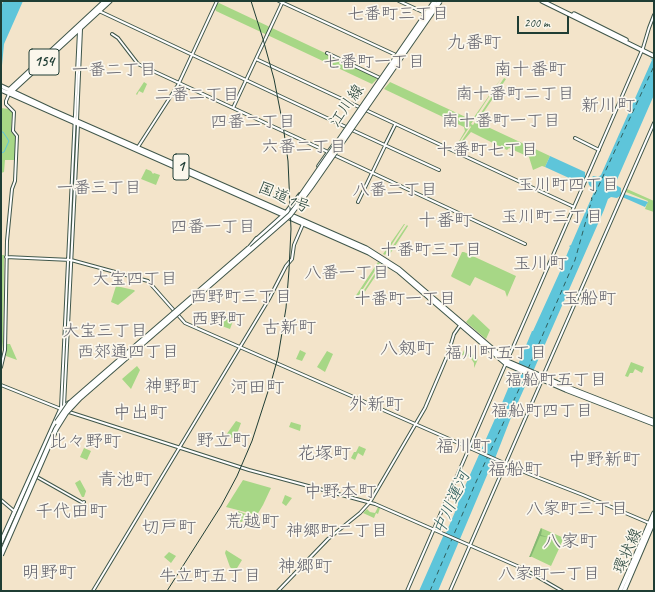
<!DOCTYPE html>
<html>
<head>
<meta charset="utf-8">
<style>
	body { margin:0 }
	#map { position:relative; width:655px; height:592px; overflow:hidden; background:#f3e4ca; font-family:Caveat,sans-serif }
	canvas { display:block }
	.frame { position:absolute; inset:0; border:2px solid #1f3d34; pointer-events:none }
	.scale { position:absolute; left:517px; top:16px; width:52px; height:18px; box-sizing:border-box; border:2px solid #1f3d34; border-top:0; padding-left:5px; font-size:12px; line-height:14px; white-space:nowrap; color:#1f3d34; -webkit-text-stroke:3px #fbf7ec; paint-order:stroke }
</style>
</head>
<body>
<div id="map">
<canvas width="655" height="592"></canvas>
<div class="frame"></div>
<div class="scale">200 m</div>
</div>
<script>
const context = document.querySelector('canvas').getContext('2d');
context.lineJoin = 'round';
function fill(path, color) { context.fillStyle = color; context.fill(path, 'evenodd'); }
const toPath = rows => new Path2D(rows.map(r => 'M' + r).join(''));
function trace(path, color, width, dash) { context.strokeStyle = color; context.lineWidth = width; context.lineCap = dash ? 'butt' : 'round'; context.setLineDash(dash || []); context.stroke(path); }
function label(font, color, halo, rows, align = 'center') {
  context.font = font + ' Caveat,"Klee One",sans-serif'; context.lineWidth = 3.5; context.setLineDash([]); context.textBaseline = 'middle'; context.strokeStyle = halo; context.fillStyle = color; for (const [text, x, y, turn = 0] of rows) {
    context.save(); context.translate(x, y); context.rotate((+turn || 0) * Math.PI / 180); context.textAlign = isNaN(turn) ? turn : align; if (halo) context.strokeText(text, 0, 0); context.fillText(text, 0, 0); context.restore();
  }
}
fill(toPath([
	[219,3,376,77,377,79,372,84,216,11,215,9,217,4],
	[502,77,471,124,473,125,504,78,506,79,477,122,550,156,545,167,542,166,533,170,529,157,509,148,507,150,471,132,455,151,471,127,470,126,454,150,465,131,464,127,384,89,390,82,472,120],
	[144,82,147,84,143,93,139,91,137,95,136,94],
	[1,108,9,109,12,112,11,132,15,136,16,139,15,160,5,160,4,172,1,173],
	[146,169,151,171,153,174,154,173,160,175,156,185,141,179],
	[627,189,654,201,654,212,645,209,648,201,626,192],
	[404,224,405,224,385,255,383,254],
	[407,225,408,226,388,257,386,256],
	[462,252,464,252,516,276,507,297,505,291,475,277,470,286,452,277,451,276],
	[1,255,4,255,3,342,1,359],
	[378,262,380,263,357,298,355,297],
	[381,264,383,265,360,299,359,298],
	[116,286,134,290,135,291,118,305,111,302],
	[473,314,490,330,486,339,466,322],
	[223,317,233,321,230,329,219,325],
	[7,344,10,344,17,360,6,356],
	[300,350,306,353,302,361,296,359],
	[464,350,471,353,478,359,474,368,474,363,470,357,462,355],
	[327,351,333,354,325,372,317,367],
	[631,362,644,367,642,373,635,369,633,373,630,373,628,377,625,376],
	[137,366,140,370,131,389,122,379],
	[236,421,241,423,235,439,226,435],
	[291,422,301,425,300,431,289,427],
	[359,446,366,449,363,456,358,453,355,460,351,458,354,452,356,452],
	[84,448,91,451,87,460,80,457],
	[80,480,86,491,84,497,82,497,75,483],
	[243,480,271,488,263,505,257,515,226,507],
	[285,495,292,498,286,506,282,503],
	[378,507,380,508,378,514,376,513,374,518,363,513,367,509,370,512,375,513],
	[238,511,246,514,242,522,232,520],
	[541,528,564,538,551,566,530,556],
	[226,550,242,560,234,573,233,570,230,567,225,553],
	[169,552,176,556,171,563,164,557]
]), '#a7d786');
fill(toPath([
	[541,528,542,530,541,535,551,538,552,540,551,541,547,537,540,536,531,557,529,557,530,555]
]), '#85b873');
fill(toPath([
	[3,1,23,1,4,44,1,76,1,8],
	[654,56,654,95,616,182,616,185,621,188,621,193,648,202,645,207,620,196,617,198,611,197,608,199,604,210,528,383,527,382,510,420,494,461,493,461,438,591,419,591,445,532,446,533,458,505,457,504,498,412,497,411,502,403,532,331,533,331,563,265,562,264,564,258,565,259,570,247,569,246,571,245,594,192,593,189,589,185,588,181,584,180,580,183,545,167,550,156,585,172,585,176,591,179,593,176,598,177,601,175,652,60,650,58,653,59]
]), '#5ec5da');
trace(toPath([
	[1,132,3,132,9,141,4,152,1,153]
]), '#5ec5da', 1);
trace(toPath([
	[528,369,575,260,592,199,591,198,593,198,654,66],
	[430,591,476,482,526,374]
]), '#2f5f5e', 1, [5, 4]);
const tertiary = toPath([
	[279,1,396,55],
	[399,1,425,13],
	[99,11,348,128],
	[112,34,118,38,138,64,328,152],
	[327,53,380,78],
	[256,59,574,207],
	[233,108,283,1],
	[77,120,81,29],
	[352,130,439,170],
	[575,138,599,150],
	[385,145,395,125],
	[138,147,178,85,217,1],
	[334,155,525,244],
	[358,202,385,146],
	[6,257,71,260,148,281,185,323,529,474,583,495,649,523],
	[1,367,5,350,7,241,12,189,15,181,17,136,13,131,14,112,6,104,6,101,9,94],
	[543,376,654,123],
	[1,385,61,409],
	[64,406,78,125],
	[61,408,79,31],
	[69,412,249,470,375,504,524,569,562,591],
	[37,477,83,503,84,502],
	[1,500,14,511],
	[93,591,269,299,286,266,292,259,294,245,303,224],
	[278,591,328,539,360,513,370,502,425,408,448,354,454,334,461,324],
	[407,591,643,48,649,28,654,15],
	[450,591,542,380]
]);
const primary = toPath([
	[542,1,654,56],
	[574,14,626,40],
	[319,166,336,142],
	[256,240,286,213,300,195],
	[1,542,61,409,69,403],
	[620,591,654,513],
	[624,591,654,521]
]);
const trunk = toPath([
	[1,86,52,110,366,248,399,269,507,361,567,387,654,421],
	[1,90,369,253,398,271,506,364,566,390,654,424],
	[9,90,105,1],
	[11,92,110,1]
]);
const motorway = toPath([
	[247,251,257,239]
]);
trace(tertiary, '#3f564a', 4);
trace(primary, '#3f564a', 5.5);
trace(trunk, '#3f564a', 5.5);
trace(motorway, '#3f564a', 6);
trace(tertiary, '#fff', 2);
trace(primary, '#fff', 3.5);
trace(trunk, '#fff', 3.5);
trace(motorway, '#fff', 4);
trace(toPath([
	[167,591,221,506,237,476,252,441,272,379,278,357,286,308,289,270,291,229,288,161,283,125,274,79,263,39,251,1]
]), '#1f3d34', 1);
const motorwayBridge = toPath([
	[300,197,435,1],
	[57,422,70,403,86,389,249,248],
	[1,555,56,429,66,413,80,398,273,230,290,215,311,187,440,1]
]);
trace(motorwayBridge, '#3f564a', 6, []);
trace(motorwayBridge, '#fff', 4);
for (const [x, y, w] of [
	[44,62,30],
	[181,167,16]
]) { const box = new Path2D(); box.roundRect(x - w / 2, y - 13, w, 26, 3); context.fillStyle = '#fbf7ec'; context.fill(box); trace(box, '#1f3d34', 1); }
label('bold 15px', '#1f3d34', null, [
	["154",44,62],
	["1",181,167]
]);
label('16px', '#1f3d34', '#fbf7ec', [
	["江川線",347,106,-55],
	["国道1号",284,198,23],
	["環状線",628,551,-66]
]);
label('17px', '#65656e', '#fbf7ec', [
	["七番町三丁目",398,15],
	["七番町一丁目",374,63],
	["一番二丁目",114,71],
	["南十番町二丁目",515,95],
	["二番二丁目",197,96],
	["南十番町一丁目",501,122],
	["四番二丁目",253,123],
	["六番二丁目",304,148],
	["十番町七丁目",487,151],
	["玉川町四丁目",568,186],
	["一番三丁目",99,189],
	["八番二丁目",395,191],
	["玉川町三丁目",552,218],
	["四番一丁目",213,228],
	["十番町三丁目",431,251],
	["八番一丁目",347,274],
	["大宝四丁目",135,280],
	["西野町三丁目",241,298],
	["十番町一丁目",405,300],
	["大宝三丁目",105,332],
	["西郊通四丁目",128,353],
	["福川町五丁目",496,354],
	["福船町五丁目",556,381],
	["福船町四丁目",542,412],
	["八家町三丁目",577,510],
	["神郷町二丁目",337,532],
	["八家町一丁目",549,575],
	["牛立町五丁目",210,577]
]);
label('italic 17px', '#2f5f5e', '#fbf7ec', [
	["中川運河",452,503,-66]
]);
label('18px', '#65656e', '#fbf7ec', [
	["九番町",474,43],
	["南十番町",530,70],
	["新川町",608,106],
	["十番町",445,221],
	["玉川町",540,264],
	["玉船町",589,299],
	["西野町",218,320],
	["古新町",289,328],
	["八剱町",407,349],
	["神野町",172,387],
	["河田町",257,388],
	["外新町",376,405],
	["中出町",140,413],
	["野立町",223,441],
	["比々野町",85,442],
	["福川町",463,447],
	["花塚町",324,454],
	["中野新町",604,460],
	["福船町",515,470],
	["青池町",125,480],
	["中野本町",340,492],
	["千代田町",71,512],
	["荒越町",252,522],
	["切戸町",169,528],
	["八家町",570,542],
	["神郷町",305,567],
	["明野町",49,573]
]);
</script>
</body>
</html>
